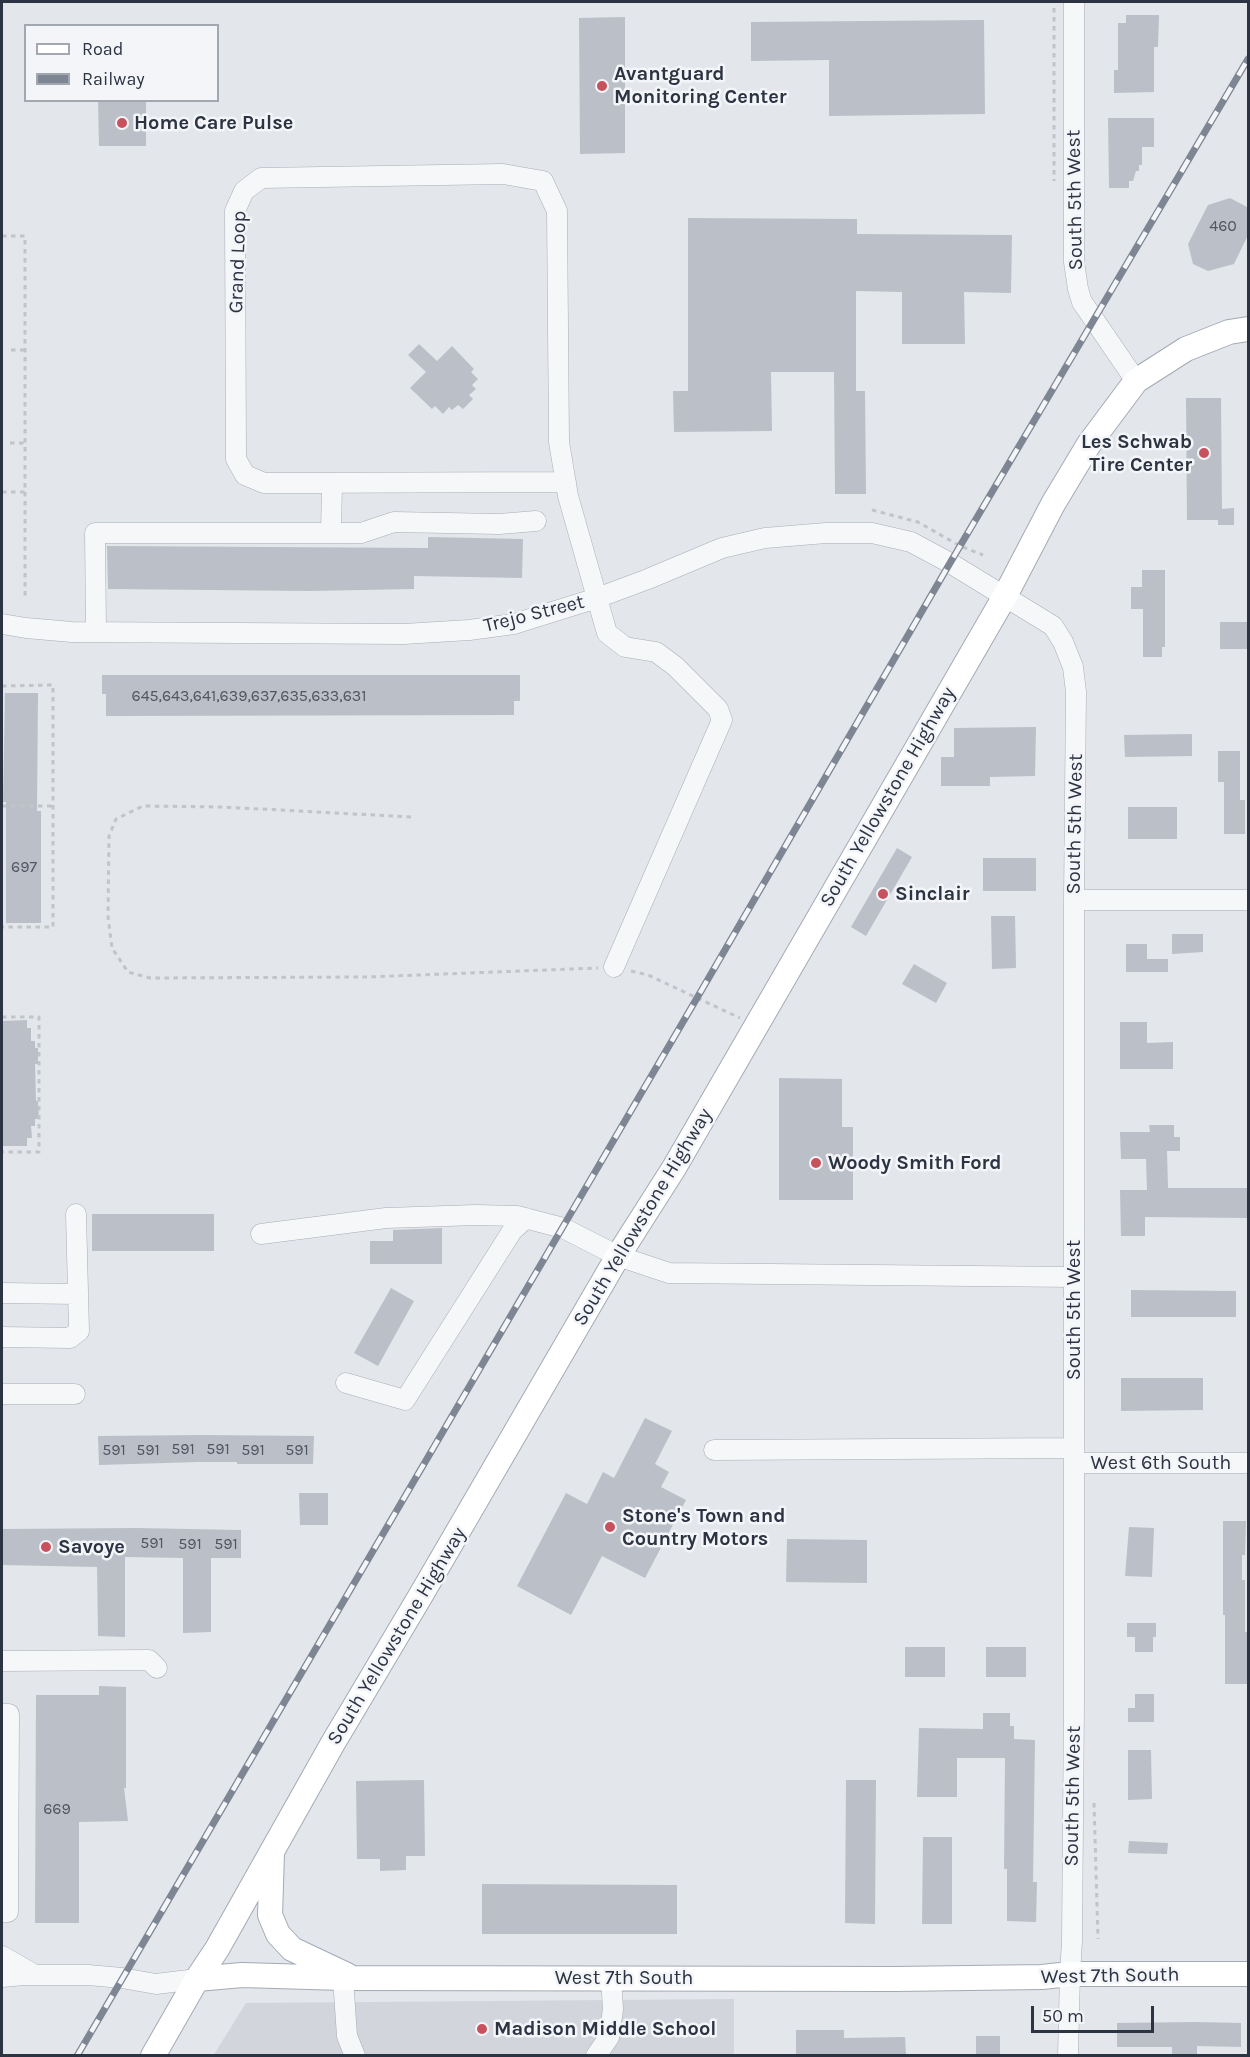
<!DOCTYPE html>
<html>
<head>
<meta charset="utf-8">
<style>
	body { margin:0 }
	#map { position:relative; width:1250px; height:2057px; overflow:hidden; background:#e3e6eb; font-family:Karla,sans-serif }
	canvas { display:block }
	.frame { position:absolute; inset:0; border:3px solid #2c3342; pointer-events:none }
	.legend { position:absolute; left:24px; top:24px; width:195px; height:78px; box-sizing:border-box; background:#f3f5f8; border:2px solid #a3a7af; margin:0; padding:8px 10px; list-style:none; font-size:18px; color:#2c3342 }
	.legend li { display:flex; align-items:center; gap:12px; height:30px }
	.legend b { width:30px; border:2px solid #a3a7af }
	.scale { position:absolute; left:1031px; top:2006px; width:123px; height:27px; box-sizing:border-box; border:3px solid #2c3342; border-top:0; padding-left:8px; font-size:18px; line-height:21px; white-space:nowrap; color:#2c3342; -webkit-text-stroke:4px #f3f5f8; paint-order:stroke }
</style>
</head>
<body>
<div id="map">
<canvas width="1250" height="2057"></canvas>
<div class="frame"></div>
<ul class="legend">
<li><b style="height:8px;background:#fff"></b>Road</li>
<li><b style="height:8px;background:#7e8593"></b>Railway</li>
</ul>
<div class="scale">50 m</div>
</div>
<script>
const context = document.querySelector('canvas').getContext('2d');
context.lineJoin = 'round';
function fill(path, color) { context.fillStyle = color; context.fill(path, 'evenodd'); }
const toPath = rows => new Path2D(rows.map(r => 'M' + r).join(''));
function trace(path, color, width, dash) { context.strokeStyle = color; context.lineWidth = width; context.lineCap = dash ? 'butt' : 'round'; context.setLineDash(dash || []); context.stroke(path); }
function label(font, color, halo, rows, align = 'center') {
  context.font = font + ' Karla,sans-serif'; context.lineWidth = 5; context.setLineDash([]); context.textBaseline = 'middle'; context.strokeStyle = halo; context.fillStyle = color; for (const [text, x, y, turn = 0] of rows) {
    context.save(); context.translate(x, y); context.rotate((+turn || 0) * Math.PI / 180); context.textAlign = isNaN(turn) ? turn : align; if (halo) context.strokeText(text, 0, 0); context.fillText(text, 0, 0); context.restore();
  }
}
fill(toPath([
	[734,1999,734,2055,213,2056,246,2003]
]), '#d2d5dc');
fill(toPath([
	[1126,15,1159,15,1158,47,1154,47,1154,92,1114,93,1114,70,1118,70,1118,23,1126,23],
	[625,17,625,153,580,154,579,18],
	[984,20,985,114,829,116,829,60,751,61,751,22],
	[98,100,146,100,146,146,99,146],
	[1108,118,1154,118,1154,147,1142,147,1142,165,1139,165,1139,171,1136,171,1133,181,1129,181,1129,188,1109,188],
	[1230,198,1247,207,1248,235,1234,264,1208,271,1193,264,1188,244,1208,205],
	[688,218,857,219,857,234,1012,235,1011,293,964,292,965,344,902,344,902,292,856,291,856,391,865,391,866,494,835,494,834,372,771,372,772,431,674,432,673,391,688,391],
	[419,344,437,361,452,346,474,369,471,372,478,379,472,385,476,389,469,395,473,399,463,409,458,405,452,410,449,407,443,414,435,406,432,409,410,388,426,372,408,355],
	[1186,398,1221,398,1222,509,1234,508,1234,525,1218,525,1218,520,1187,520],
	[428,537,523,539,522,578,414,576,414,589,310,591,108,589,107,546,428,548],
	[1142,570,1165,570,1165,647,1162,647,1162,657,1143,657,1143,609,1131,609,1131,587,1142,587],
	[1220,622,1248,622,1248,649,1220,649],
	[102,675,520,675,520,701,514,701,514,715,106,716,106,694,102,694],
	[5,693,38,693,37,811,41,811,41,923,6,923,6,802,3,802],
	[1036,727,1035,776,990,777,990,786,941,786,941,757,954,757,954,728],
	[1192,734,1192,756,1125,757,1124,735],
	[1218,751,1240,751,1240,800,1245,800,1245,834,1224,834,1224,782,1218,782],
	[1128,807,1177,807,1177,839,1128,839],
	[897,848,912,857,866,936,851,927],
	[983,858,1036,858,1036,891,983,891],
	[991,916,1015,916,1016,968,992,969],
	[1172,934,1203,934,1203,952,1172,954],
	[1126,944,1147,944,1147,959,1168,959,1168,972,1126,972],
	[914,964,947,983,936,1003,902,984],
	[27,1020,27,1028,31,1028,31,1041,35,1041,35,1048,38,1048,38,1064,35,1064,36,1101,38,1101,39,1119,35,1119,35,1126,31,1126,32,1138,27,1138,27,1146,2,1146,2,1021],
	[1120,1022,1147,1022,1147,1043,1173,1042,1173,1069,1120,1069],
	[779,1078,842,1079,842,1127,853,1127,853,1200,779,1200],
	[1149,1125,1174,1125,1174,1137,1180,1137,1180,1151,1167,1151,1168,1188,1248,1188,1248,1218,1145,1217,1145,1236,1121,1236,1120,1190,1147,1190,1146,1159,1121,1159,1120,1132,1150,1132],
	[92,1214,214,1214,214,1251,92,1251],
	[442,1228,442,1264,370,1264,370,1241,393,1241,393,1230],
	[391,1288,414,1301,378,1366,354,1353],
	[1131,1290,1236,1291,1236,1317,1131,1317],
	[1121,1378,1203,1378,1203,1410,1121,1411],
	[645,1418,672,1431,655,1464,669,1472,661,1487,686,1500,645,1578,602,1556,571,1615,517,1586,566,1493,587,1504,603,1472,614,1478],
	[202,1435,314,1436,313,1464,237,1464,237,1462,198,1462,99,1465,98,1436],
	[299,1493,328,1493,328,1525,300,1525],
	[1223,1521,1246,1521,1245,1555,1242,1555,1242,1580,1245,1580,1245,1632,1248,1632,1248,1684,1225,1684,1225,1615,1223,1615],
	[1129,1527,1154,1528,1152,1577,1125,1576],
	[137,1528,241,1530,241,1558,211,1558,211,1632,183,1633,183,1558,125,1557,125,1637,98,1636,97,1567,2,1565,2,1529],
	[787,1539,867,1540,867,1583,786,1582],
	[1127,1623,1156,1623,1156,1637,1153,1637,1153,1652,1135,1652,1135,1637,1127,1637],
	[905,1647,945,1647,945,1677,905,1677],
	[986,1647,1026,1647,1026,1677,986,1677],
	[99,1686,126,1687,126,1788,124,1788,128,1821,79,1822,79,1923,35,1923,36,1695,99,1695],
	[1135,1694,1154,1694,1154,1722,1128,1722,1128,1708,1135,1708],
	[983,1713,1010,1713,1010,1726,1014,1726,1014,1739,1035,1740,1033,1882,1037,1882,1036,1922,1007,1921,1007,1869,1004,1869,1005,1758,957,1758,957,1797,917,1797,919,1728,983,1729],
	[1128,1750,1151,1750,1152,1799,1128,1800],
	[424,1780,425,1856,406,1856,406,1870,380,1871,380,1859,357,1859,356,1781],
	[846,1780,876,1780,875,1924,845,1923],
	[923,1837,952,1837,952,1924,922,1924],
	[1129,1841,1168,1843,1167,1854,1128,1853],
	[482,1884,677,1885,677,1934,482,1934],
	[1196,2022,1241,2023,1241,2047,1197,2046,1197,2055,1172,2055,1172,2047,1117,2047,1117,2023],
	[796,2030,844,2030,844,2038,905,2037,906,2055,796,2054],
	[976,2036,1000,2036,1000,2055,976,2055]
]), '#bbbfc7');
const minor = toPath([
	[1074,2,1074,262,1078,289,1082,302,1136,381],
	[566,482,264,483,245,475,236,459,235,211,244,191,261,178,503,174,543,181,557,211,559,442,568,496,607,633,625,647,656,652,675,666,718,709,722,720,614,967],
	[332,483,331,533,361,533,394,522,499,524,536,521],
	[2,624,26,628,72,632,404,634,469,630,514,624,597,598,648,579,722,548,765,538,826,533,872,533,911,542,950,563,1053,626,1063,642,1073,667,1076,692,1074,900,1074,1701,1072,1941,1070,1974,1068,2056],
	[96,632,95,533,331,533],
	[1074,900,1248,900],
	[261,1234,386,1218,476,1215,517,1216,563,1228,618,1256,669,1273,1074,1277],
	[2,1293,78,1294],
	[2,1337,70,1338,79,1331,76,1214],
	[346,1383,405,1400,512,1231,526,1218],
	[2,1394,75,1394],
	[714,1450,1074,1448],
	[1074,1463,1248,1463],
	[2,1661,149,1660,157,1668],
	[2,1714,9,1714,8,1912,2,1912],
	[2,1956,35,1975],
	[2,1977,24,1975,88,1975,122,1978,156,1984,197,1979],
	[343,1978,347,2036,355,2056],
	[596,2056,609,2037,613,2009,611,1978]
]);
const major = toPath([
	[272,1854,270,1915,278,1934,292,1949,347,1975],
	[197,1979,242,1975,343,1978,895,1979,1042,1977,1070,1974,1248,1974],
	[153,2056,197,1979,217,1949,333,1743,421,1595,618,1256,674,1168,1005,596,1053,504,1089,444,1136,381,1186,349,1229,332,1248,329]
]);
trace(minor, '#a8adb5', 21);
trace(major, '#a3aab6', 26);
trace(toPath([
	[1054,8,1054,181],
	[2,236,25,236,25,599],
	[11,350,24,350],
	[10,443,25,443],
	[2,492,25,492],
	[872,510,918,522,960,546,983,555],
	[2,686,53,685,53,927,2,927],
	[2,806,53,806],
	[411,817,223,807,143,806,116,819,109,836,108,917,112,948,128,972,150,978,367,977,598,968],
	[631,971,648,975,740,1018],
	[2,1017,39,1017,39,1152,2,1152],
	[1094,1803,1098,1939]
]), '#c1c4c9', 3, [4.5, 4.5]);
trace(minor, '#f6f7f9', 20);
trace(major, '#fff', 24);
const rail = toPath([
	[77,2056,697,998,950,563,1248,59]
]);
trace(rail, '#7e8593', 7);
trace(rail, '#f3f5f8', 4.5, [14]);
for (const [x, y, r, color] of [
	[602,86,6,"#c7515c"],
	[122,123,6,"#c7515c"],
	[1204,453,6,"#c7515c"],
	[883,894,6,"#c7515c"],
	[816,1163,6,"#c7515c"],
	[610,1527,6,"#c7515c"],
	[46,1547,6,"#c7515c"],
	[482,2029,6,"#c7515c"]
]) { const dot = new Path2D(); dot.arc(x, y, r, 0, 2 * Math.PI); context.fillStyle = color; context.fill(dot); trace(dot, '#f3f5f8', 2); }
label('16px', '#505663', null, [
	["460",1223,226],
	["645,643,641,639,637,635,633,631",249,696],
	["697",24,867],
	["591",183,1449],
	["591",218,1449],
	["591",114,1450],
	["591",148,1450],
	["591",253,1450],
	["591",297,1450],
	["591",152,1543],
	["591",190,1544],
	["591",226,1544],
	["669",57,1809]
]);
label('bold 20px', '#2c3342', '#f3f5f8', [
	["Avantguard",614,74],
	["Monitoring Center",614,97],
	["Home Care Pulse",134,123],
	["Les Schwab",1192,442,"right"],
	["Tire Center",1192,465,"right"],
	["Sinclair",895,894],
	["Woody Smith Ford",828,1163],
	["Stone's Town and",622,1516],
	["Country Motors",622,1539],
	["Savoye",58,1547],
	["Madison Middle School",494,2029]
], 'left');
label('20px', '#2c3342', '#f3f5f8', [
	["South 5th West",1075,200,-91],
	["Grand Loop",238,262,-88],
	["Trejo Street",534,614,-14],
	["South Yellowstone Highway",888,797,-60],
	["South 5th West",1075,824,-89],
	["South Yellowstone Highway",643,1217,-59],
	["South 5th West",1074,1310,-90],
	["West 6th South",1161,1463],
	["South Yellowstone Highway",397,1636,-59],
	["South 5th West",1073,1796,-89],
	["West 7th South",1110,1976,-1],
	["West 7th South",624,1978]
]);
</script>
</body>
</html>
